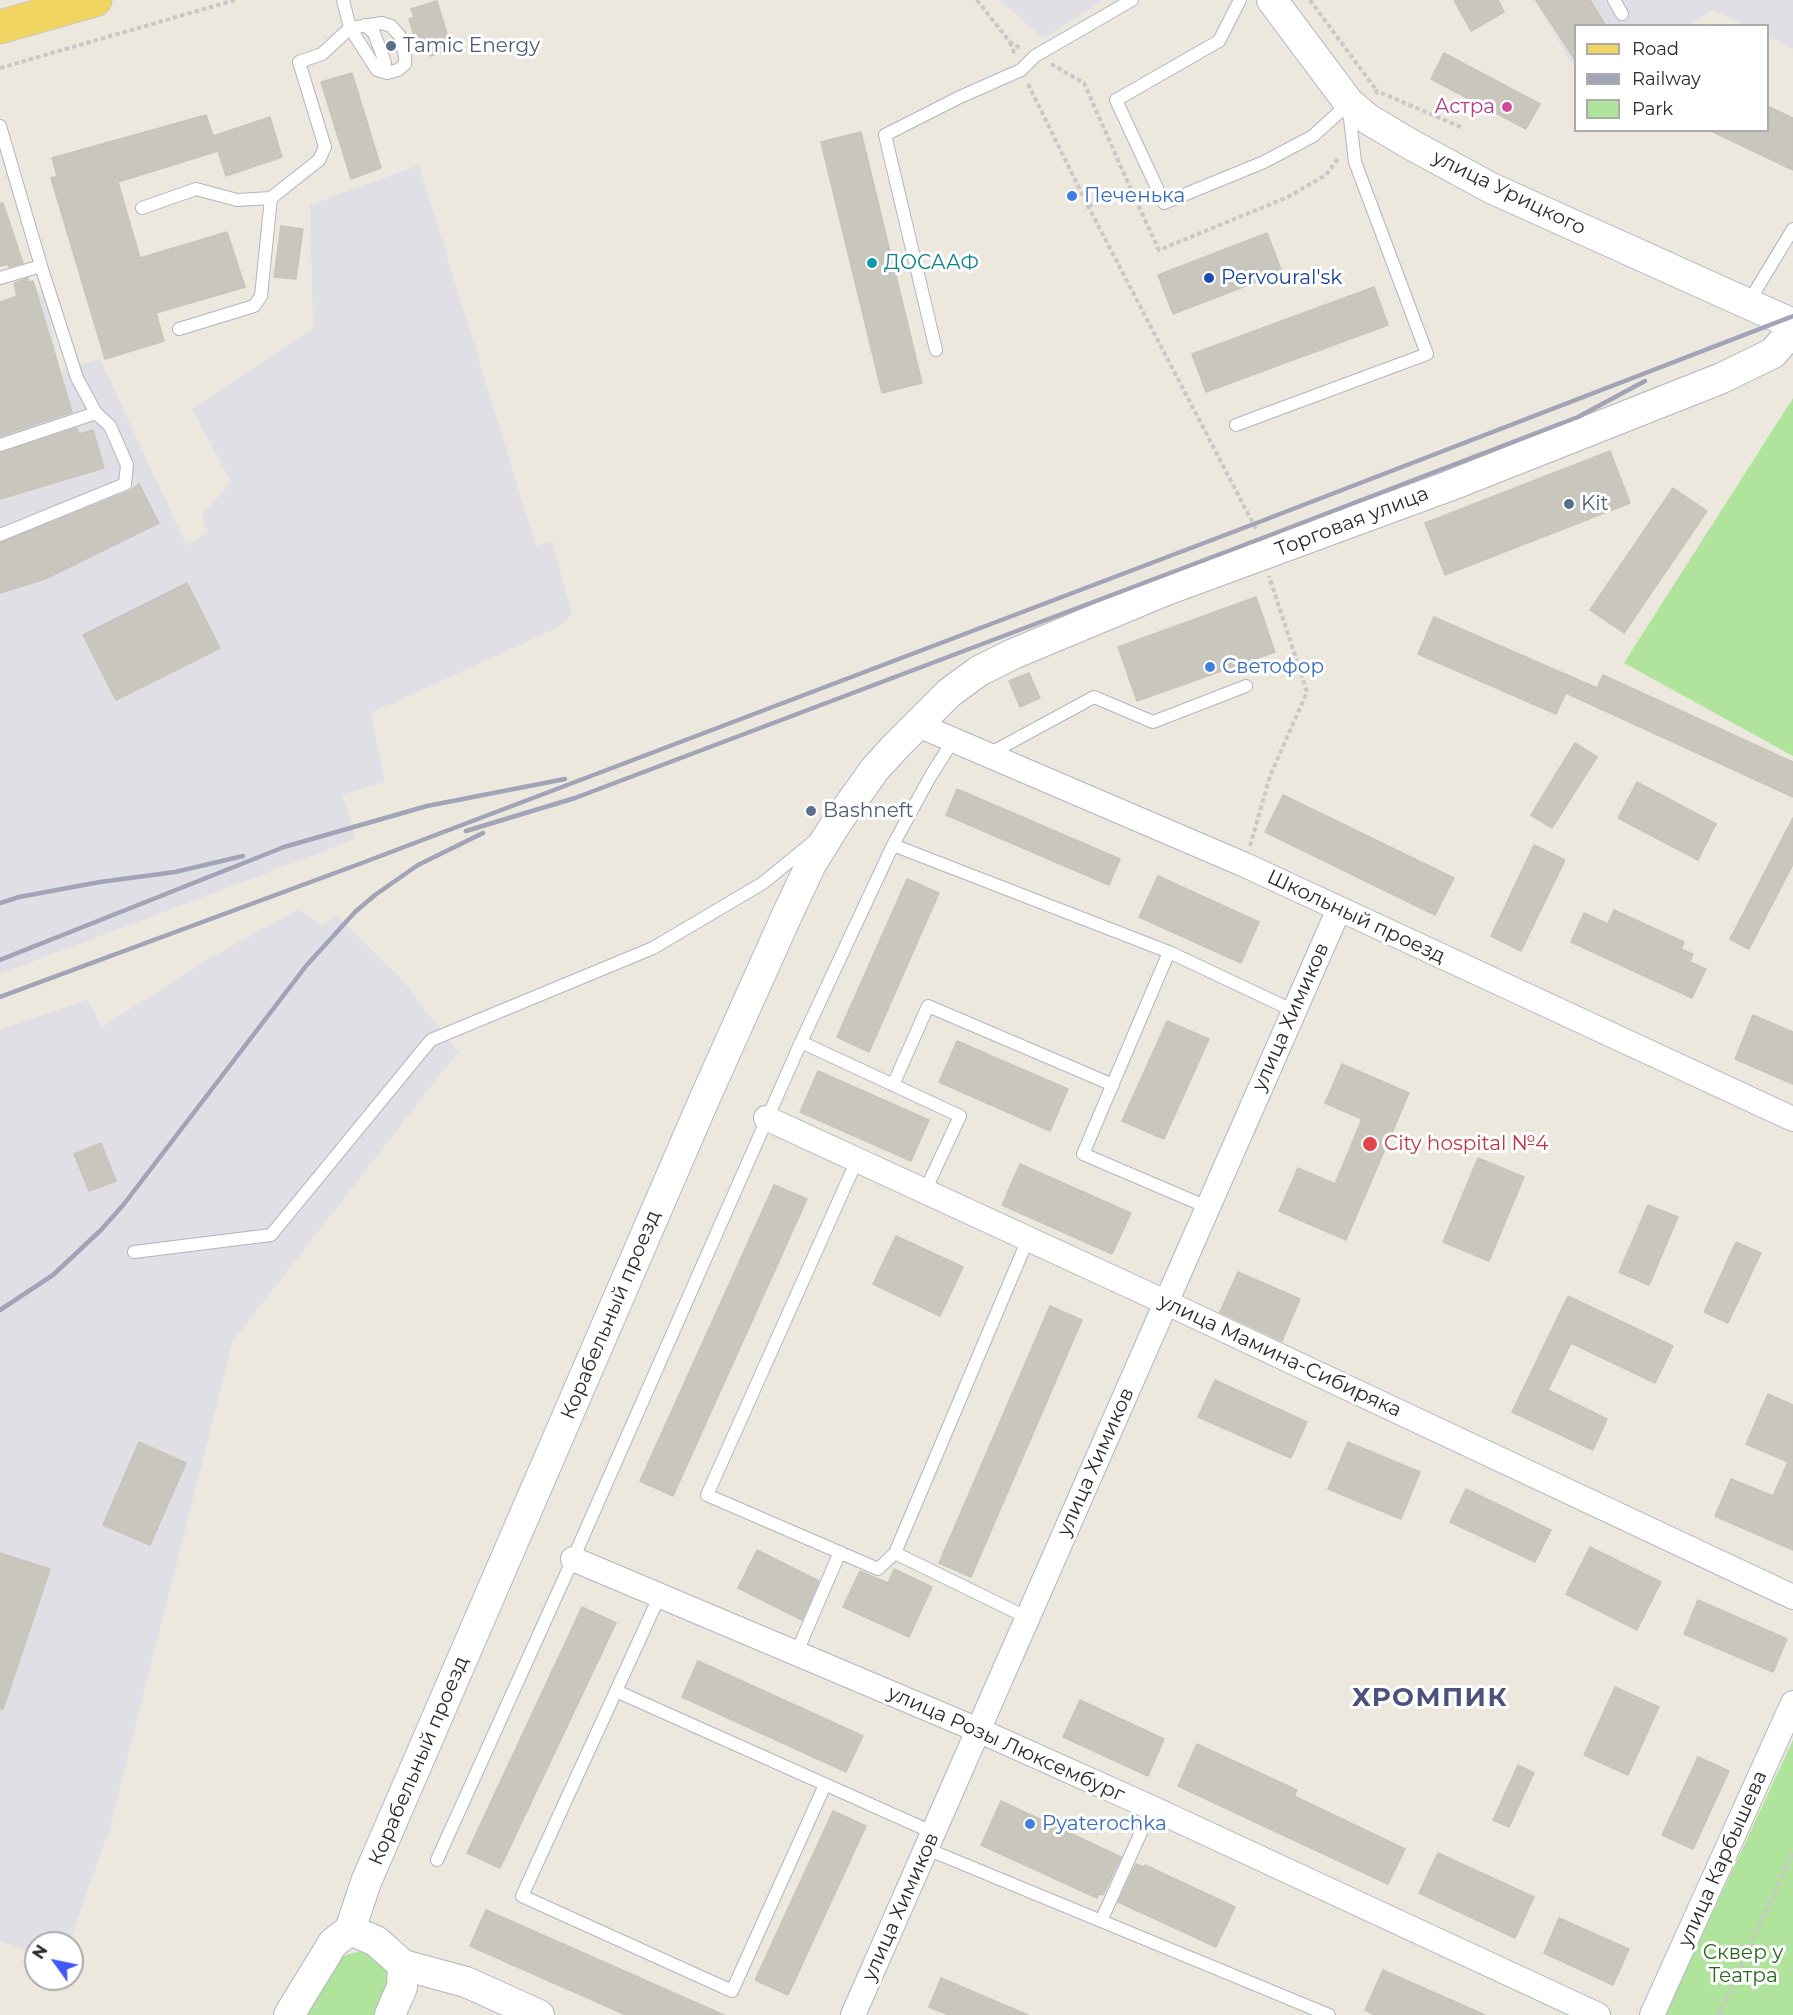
<!DOCTYPE html>
<html>
<head>
<meta charset="utf-8">
<style>
	body { margin:0 }
	#map { position:relative; width:1793px; height:2015px; overflow:hidden; background:#ede8de; font-family:Montserrat,sans-serif }
	canvas { display:block }
	.legend { position:absolute; left:1574px; top:24px; width:195px; height:108px; box-sizing:border-box; background:#fff; border:2px solid #ababab; margin:0; padding:8px 10px; list-style:none; font-size:18px; color:#2c2c2c }
	.legend li { display:flex; align-items:center; gap:12px; height:30px }
	.legend b { width:30px; border:2px solid #ababab }
	.north { position:absolute; left:24px; top:1931px; width:60px; height:60px; box-sizing:border-box; background:#fff; border:2px solid #ababab; border-radius:50%; rotate:303deg; font-size:16px; font-weight:700; line-height:24px; text-align:center; color:#2c2c2c }
	.north::after { content:''; display:block; margin:auto; width:21px; height:27px; background:#4058f8; clip-path:polygon(50% 0,100% 100%,50% 72%,0 100%) }
</style>
</head>
<body>
<div id="map">
<canvas width="1793" height="2015"></canvas>
<ul class="legend">
<li><b style="height:8px;background:#f0d661"></b>Road</li>
<li><b style="height:8px;background:#a1a3b6"></b>Railway</li>
<li><b style="height:16px;background:#b0e39b"></b>Park</li>
</ul>
<div class="north">N</div>
</div>
<script>
const context = document.querySelector('canvas').getContext('2d');
context.lineJoin = 'round';
function fill(path, color) { context.fillStyle = color; context.fill(path, 'evenodd'); }
const toPath = rows => new Path2D(rows.map(r => 'M' + r).join(''));
function trace(path, color, width, dash) { context.strokeStyle = color; context.lineWidth = width; context.lineCap = dash ? 'butt' : 'round'; context.setLineDash(dash || []); context.stroke(path); }
function label(font, color, halo, rows, align = 'center') {
  context.font = font + ' Montserrat,sans-serif'; context.lineWidth = 6; context.setLineDash([]); context.textBaseline = 'middle'; context.strokeStyle = halo; context.fillStyle = color; for (const [text, x, y, turn = 0] of rows) {
    context.save(); context.translate(x, y); context.rotate((+turn || 0) * Math.PI / 180); context.textAlign = isNaN(turn) ? turn : align; if (halo) context.strokeText(text, 0, 0); context.fillText(text, 0, 0); context.restore();
  }
}
fill(toPath([
	[1000,0,1104,0,1043,39],
	[1534,0,1793,0,1793,49,1768,36,1768,26,1745,25,1713,10,1689,25,1576,26,1575,69],
	[419,165,536,546,552,541,572,614,559,627,371,713,385,782,342,795,356,839,0,974,0,304,44,289,60,371,100,359,187,546,207,532,202,515,231,482,192,409,313,328,310,205],
	[299,909,323,927,335,914,400,977,458,1052,233,1341,109,1831,69,1943,36,1943,36,1954,0,1941,0,1030,88,999,102,1027,208,959]
]), '#e1dfe6');
fill(toPath([
	[1793,398,1793,756,1624,663],
	[1793,1740,1793,2015,1665,2015],
	[364,1950,395,1976,382,2015,300,2015,335,1961,346,1955]
]), '#b0e39b');
const building = toPath([
	[1454,0,1498,0,1504,12,1471,31,1454,0],
	[1536,0,1590,0,1606,26,1575,26,1575,60,1536,0],
	[437,1,452,50,430,56,427,46,418,49,409,19,414,17,411,9,437,1],
	[1444,53,1540,104,1526,129,1431,79,1444,53],
	[352,73,381,168,351,179,321,82,352,73],
	[1767,106,1793,118,1793,170,1709,130,1767,130,1767,106],
	[206,115,213,136,270,117,282,157,226,176,218,151,118,182,140,258,227,232,245,287,156,313,164,341,105,359,51,178,57,176,52,158,206,115],
	[861,132,922,383,882,393,821,142,861,132],
	[0,203,3,203,23,263,9,267,8,264,0,266,0,203],
	[281,226,303,229,296,279,274,277,281,226],
	[1267,233,1282,272,1173,314,1158,275,1267,233],
	[28,278,29,282,33,281,72,412,0,436,0,302,17,296,14,283,28,278],
	[1374,287,1388,325,1206,392,1192,354,1374,287],
	[77,428,79,434,93,430,104,468,0,499,0,453,77,428],
	[1610,451,1630,503,1445,575,1425,523,1610,451],
	[139,484,159,523,45,579,0,593,0,543,128,492,139,484],
	[1673,488,1707,511,1624,633,1590,610,1673,488],
	[187,583,220,648,116,700,83,635,187,583],
	[1256,597,1275,652,1137,701,1118,647,1256,597],
	[1434,617,1597,688,1603,675,1793,762,1793,797,1566,693,1556,714,1418,654,1434,617],
	[1029,673,1040,698,1020,707,1009,681,1029,673],
	[1575,743,1597,757,1552,828,1531,815,1575,743],
	[1637,782,1716,824,1698,860,1618,818,1637,782],
	[957,789,1120,859,1109,885,946,815,957,789],
	[1283,795,1454,878,1435,915,1265,832,1283,795],
	[1793,818,1793,864,1749,949,1730,939,1793,818],
	[1534,845,1565,860,1521,951,1491,936,1534,845],
	[1158,876,1259,922,1241,963,1139,917,1158,876],
	[907,879,939,893,869,1052,837,1037,907,879],
	[1614,910,1684,942,1681,949,1693,954,1690,962,1706,969,1692,998,1571,942,1584,913,1608,924,1614,910],
	[1753,1015,1793,1032,1793,1084,1735,1059,1753,1015],
	[1167,1021,1209,1039,1164,1139,1122,1121,1167,1021],
	[957,1041,1068,1089,1050,1131,939,1082,957,1041],
	[1342,1064,1409,1093,1346,1240,1279,1211,1298,1168,1335,1184,1362,1119,1325,1103,1342,1064],
	[818,1071,929,1120,911,1161,800,1112,818,1071],
	[101,1143,116,1181,89,1191,74,1154,101,1143],
	[1478,1158,1524,1177,1489,1261,1443,1242,1478,1158],
	[1020,1164,1131,1213,1112,1254,1002,1205,1020,1164],
	[774,1185,807,1199,673,1496,640,1481,774,1185],
	[1648,1205,1678,1217,1649,1285,1619,1272,1648,1205],
	[896,1236,963,1267,940,1316,873,1284,896,1236],
	[1736,1242,1761,1253,1728,1323,1704,1312,1736,1242],
	[1238,1272,1300,1299,1282,1341,1220,1312,1238,1272],
	[1568,1296,1673,1346,1655,1383,1571,1343,1548,1390,1607,1419,1593,1450,1512,1412,1568,1296],
	[1050,1306,1082,1320,971,1577,939,1563,1050,1306],
	[1215,1380,1307,1422,1291,1458,1198,1417,1215,1380],
	[1768,1394,1793,1405,1793,1550,1715,1516,1731,1479,1773,1496,1788,1462,1746,1444,1768,1394],
	[139,1442,186,1463,150,1545,103,1525,139,1442],
	[1348,1442,1420,1472,1401,1519,1328,1489,1348,1442],
	[1466,1489,1551,1530,1535,1562,1450,1522,1466,1489],
	[1590,1547,1661,1582,1637,1630,1566,1594,1590,1547],
	[757,1550,819,1581,802,1620,738,1588,757,1550],
	[0,1553,50,1569,3,1709,0,1709,0,1553],
	[894,1569,932,1587,909,1637,843,1607,860,1571,888,1583,894,1569],
	[1698,1600,1787,1639,1773,1672,1684,1634,1698,1600],
	[582,1607,616,1623,500,1868,467,1853,582,1607],
	[698,1661,863,1736,846,1772,682,1697,698,1661],
	[1615,1687,1659,1707,1628,1775,1584,1755,1615,1687],
	[1080,1700,1164,1739,1148,1776,1063,1737,1080,1700],
	[1197,1744,1297,1790,1294,1796,1405,1849,1388,1884,1178,1786,1197,1744],
	[1698,1757,1729,1771,1693,1849,1662,1835,1698,1757],
	[1518,1765,1534,1773,1509,1827,1493,1820,1518,1765],
	[1001,1801,1121,1857,1103,1895,1099,1894,1097,1898,981,1845,1001,1801],
	[833,1811,866,1826,788,1995,755,1980,833,1811],
	[1438,1853,1534,1897,1515,1938,1419,1893,1438,1853],
	[1136,1864,1144,1867,1145,1865,1235,1907,1216,1947,1118,1902,1136,1864],
	[486,1910,724,2015,626,2015,470,1946,486,1910],
	[1559,1918,1629,1949,1613,1985,1544,1953,1559,1918],
	[1383,1970,1485,2015,1375,2015,1365,2010,1383,1970],
	[941,1978,1028,2015,949,2015,929,2007,941,1978]
]);
fill(building, '#c9c6bd');
trace(building, '#c9c4b8', 1.5);
const service = toPath([
	[1240,0,1219,41,1116,100,1164,203,1264,162,1313,136,1349,103],
	[1614,0,1622,14],
	[382,23,391,26,400,36,405,56,405,64,398,70,387,73,377,70,350,28,382,23],
	[365,25,374,33,383,57,385,64,377,70],
	[0,126,41,266,0,278],
	[142,208,196,189,237,200,271,198,319,160,325,147,299,62,322,54,350,28,343,0],
	[41,266,77,378,96,413],
	[1748,303,1793,229],
	[179,329,254,306,261,296,271,198],
	[936,350,885,135,960,97,1021,70,1035,56,1132,0],
	[1236,425,1427,354,1355,162,1349,110],
	[0,445,96,413,110,426,127,465,125,484,0,535],
	[989,754,1094,697,1153,722,1246,686],
	[893,845,1169,952,1294,1011],
	[1169,952,1083,1154,1207,1207],
	[801,1042,960,1116,925,1191],
	[893,1085,928,1006,1113,1085],
	[857,1160,707,1495,878,1569,895,1553,1028,1239],
	[134,1252,271,1235,431,1040,653,948,763,883,813,842],
	[895,1553,1028,1618],
	[796,1654,840,1552],
	[616,1691,659,1597],
	[825,1785,732,1991,522,1896,616,1691,934,1833],
	[927,1849,1329,2015],
	[437,1860,573,1559,801,1042,893,845,930,777,954,739],
	[1101,1921,1152,1808]
]);
const minor = toPath([
	[916,724,1245,865,1793,1119],
	[766,1118,1165,1302,1793,1597],
	[573,1559,978,1730,1152,1808,1598,2015],
	[853,2015,1339,909],
	[1652,2015,1793,1703]
]);
const tertiary = toPath([
	[1272,0,1349,103,1368,119,1410,144,1491,188,1793,324],
	[350,1930,366,1882,704,1100,787,915,811,864,837,822,875,769,896,746,949,693,979,671,1013,654,1164,591,1449,486,1722,378,1773,353,1793,330],
	[403,1965,466,1982,539,2015],
	[289,2015,333,1943,350,1930,376,1941,403,1965,402,1987,390,2015]
]);
const primary = toPath([
	[0,27,95,0]
]);
trace(service, '#b2b4bf', 14);
trace(minor, '#b2b4bf', 26);
trace(tertiary, '#b2b4bf', 32);
trace(primary, '#c8c8c8', 35);
trace(toPath([
	[977,0,1010,42,1020,48],
	[1310,0,1377,91],
	[1010,42,1015,55],
	[1051,64,1084,83,1132,192,1159,250,1288,197,1326,175,1339,157],
	[0,68,235,0],
	[1028,84,1088,206,1257,531],
	[1376,94,1377,91,1463,128],
	[1088,206,1132,192],
	[1250,846,1270,776,1307,692,1269,576],
	[1719,2015,1793,1851]
]), '#c8c8c8', 4, [4.5, 3]);
trace(service, '#fff', 12);
trace(minor, '#fff', 24);
trace(tertiary, '#fff', 30);
trace(primary, '#f0d661', 33);
trace(toPath([
	[466,831,575,798,1260,539,1578,417,1645,381],
	[0,903,19,897,100,882,175,872,243,856],
	[0,960,284,847,427,806,565,779],
	[0,997,362,863,1254,524,1793,316],
	[0,1310,53,1275,101,1230,124,1204,306,966,355,912,375,895,418,865,483,833]
]), '#a1a3b6', 4.5);
for (const [x, y, r, color] of [
	[391,46,6,"#5c6f8a"],
	[1507,107,6,"#d1479c"],
	[1072,196,6,"#3f7fe0"],
	[872,263,6,"#0f9aa8"],
	[1209,278,6,"#1a4fb4"],
	[1569,504,6,"#5c6f8a"],
	[1210,667,6,"#3f7fe0"],
	[811,811,6,"#5c6f8a"],
	[1370,1144,8,"#e0444e"],
	[1030,1824,6,"#3f7fe0"]
]) { const dot = new Path2D(); dot.arc(x, y, r, 0, 2 * Math.PI); context.fillStyle = color; context.fill(dot); trace(dot, '#fff', 2); }
label('20px', '#4e5e75', '#fff', [
	["Tamic Energy",403,46],
	["Kit",1581,504],
	["Bashneft",823,811]
], 'left');
label('20px', '#b23c85', '#fff', [
	["Астра",1495,107]
], 'right');
label('20px', '#2c2c2c', '#fff', [
	["улица Урицкого",1509,193,26],
	["Торговая улица",1352,522,-21],
	["Школьный проезд",1356,917,25],
	["улица Химиков",1291,1017,-66],
	["Корабельный проезд",611,1315,-67],
	["улица Мамина-Сибиряка",1280,1356,25],
	["улица Химиков",1096,1462,-66],
	["улица Розы Люксембург",1006,1744,24],
	["Корабельный проезд",419,1761,-67],
	["улица Карбышева",1723,1859,-66],
	["улица Химиков",901,1907,-66]
]);
label('20px', '#366cbe', '#fff', [
	["Печенька",1084,196],
	["Светофор",1222,667],
	["Pyaterochka",1042,1824]
], 'left');
label('20px', '#0d838f', '#fff', [
	["ДОСААФ",884,263]
], 'left');
label('20px', '#164399', '#fff', [
	["Pervoural'sk",1221,278]
], 'left');
label('20px', '#be3a42', '#fff', [
	["City hospital №4",1384,1144]
], 'left');
label('20px', '#27691b', '#fff', [
	["Сквер у",1743,1953],
	["Театра",1743,1976]
]);
context.letterSpacing = '1.5px';
label('bold 26px', '#4c527c', '#fff', [
	["ХРОМПИК",1430,1698]
]);
context.letterSpacing = '0px';
</script>
</body>
</html>
